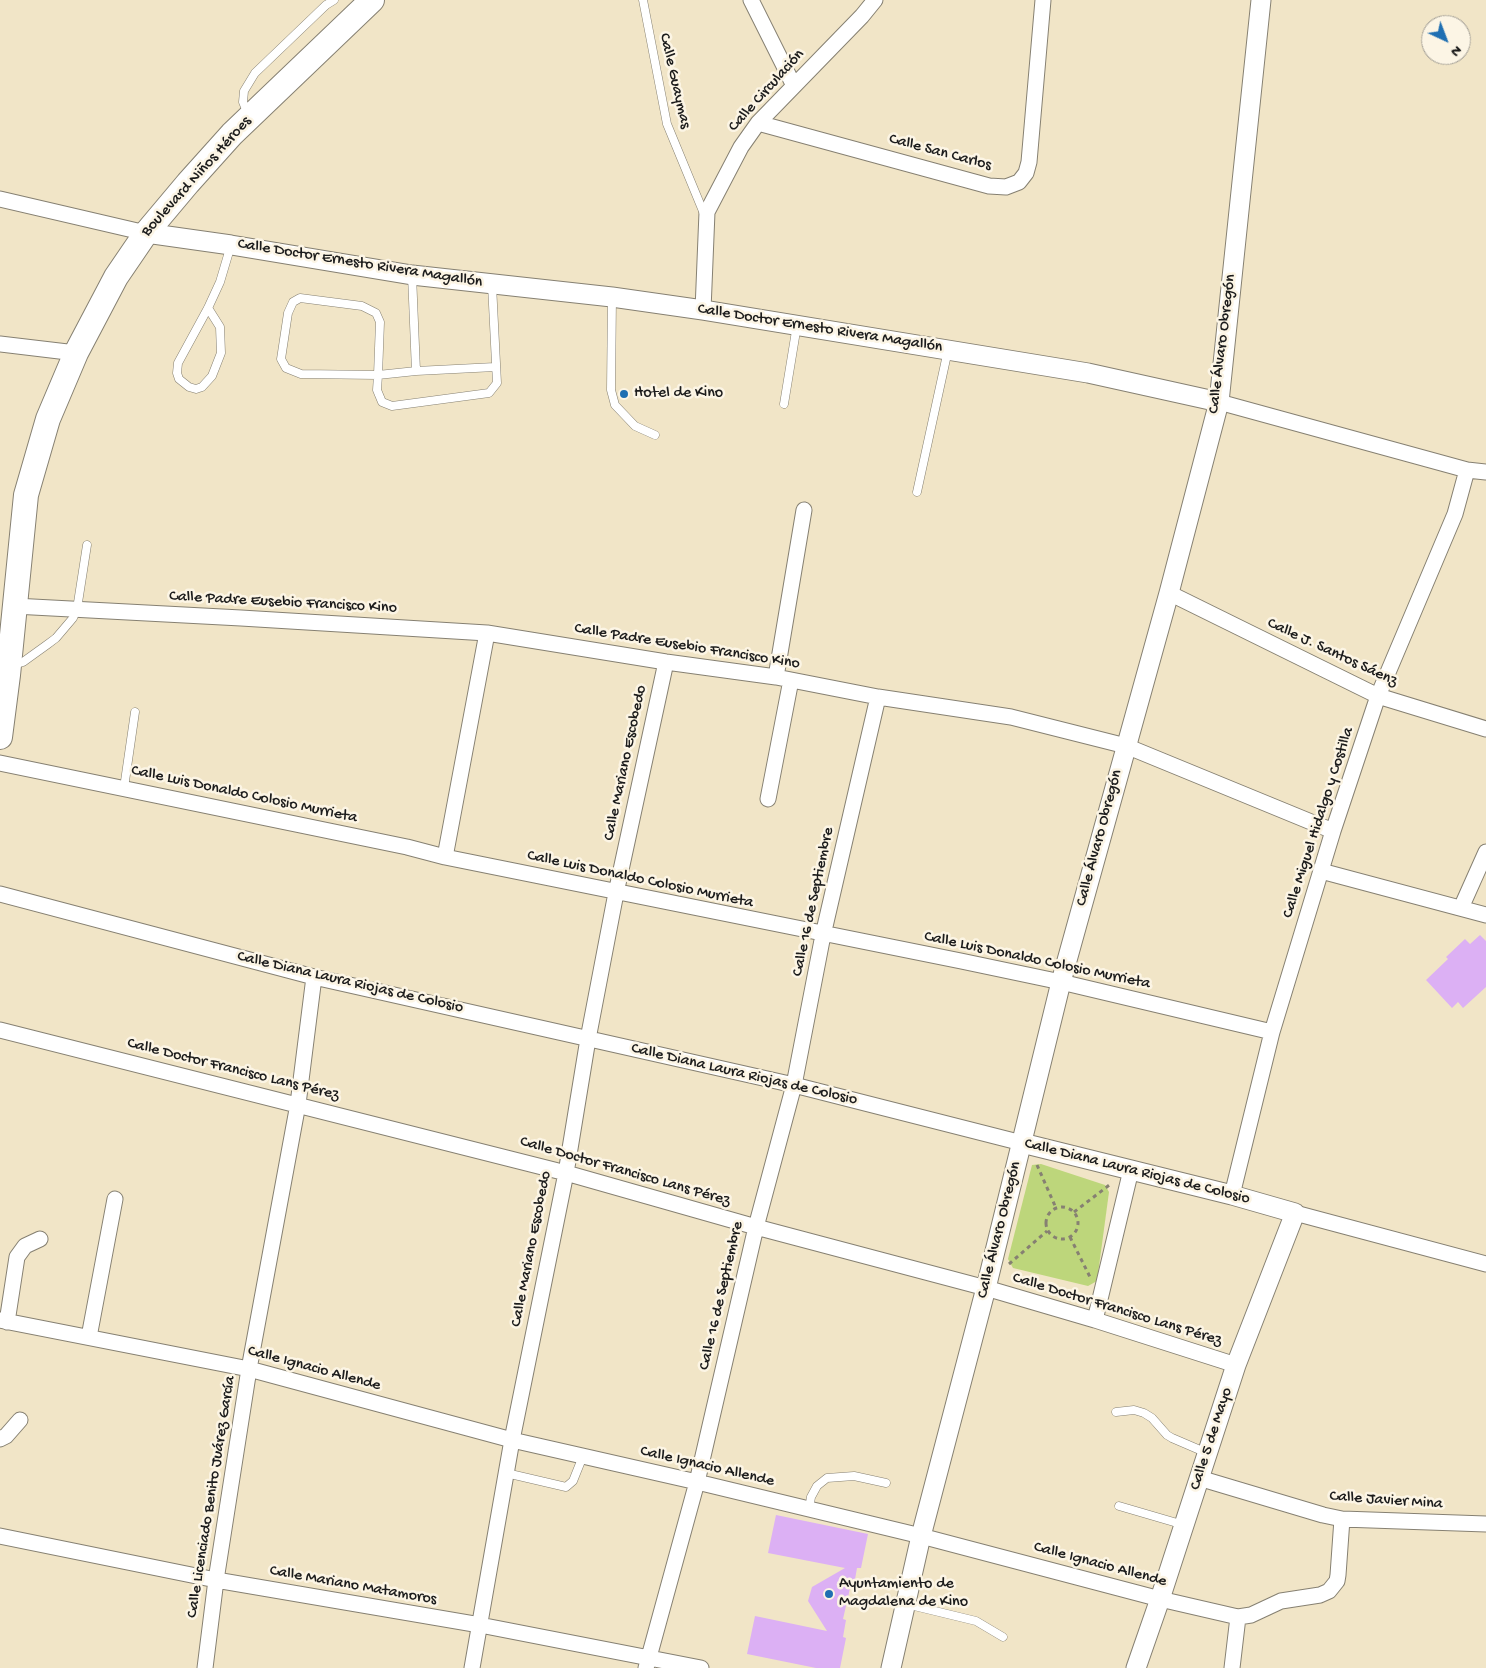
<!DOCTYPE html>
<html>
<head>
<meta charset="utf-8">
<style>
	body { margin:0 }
	#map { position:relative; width:1486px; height:1668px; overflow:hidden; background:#f1e5c7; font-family:"Gochi Hand",sans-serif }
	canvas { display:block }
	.north { position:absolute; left:1421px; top:15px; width:50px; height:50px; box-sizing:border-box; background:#fcf5e5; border:1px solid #a29e95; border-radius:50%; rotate:137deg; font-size:14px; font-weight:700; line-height:20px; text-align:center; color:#1c1c1c }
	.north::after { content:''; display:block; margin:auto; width:18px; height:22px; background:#1f6fb2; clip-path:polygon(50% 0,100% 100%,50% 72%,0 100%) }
</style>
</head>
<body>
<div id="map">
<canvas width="1486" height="1668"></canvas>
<div class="north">N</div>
</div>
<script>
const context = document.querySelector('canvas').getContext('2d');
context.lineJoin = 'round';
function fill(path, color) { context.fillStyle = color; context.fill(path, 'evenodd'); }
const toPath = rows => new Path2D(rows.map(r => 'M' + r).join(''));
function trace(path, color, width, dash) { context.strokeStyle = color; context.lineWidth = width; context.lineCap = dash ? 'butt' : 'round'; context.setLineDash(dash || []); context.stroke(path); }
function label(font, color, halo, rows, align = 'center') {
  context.font = font + ' "Gochi Hand",sans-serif'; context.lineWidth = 5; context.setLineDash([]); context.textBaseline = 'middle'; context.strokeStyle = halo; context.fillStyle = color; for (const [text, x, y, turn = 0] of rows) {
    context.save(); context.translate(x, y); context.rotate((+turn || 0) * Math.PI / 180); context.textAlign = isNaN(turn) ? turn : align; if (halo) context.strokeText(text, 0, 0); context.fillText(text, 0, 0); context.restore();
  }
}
fill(toPath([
	[1041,1164,1105,1185,1109,1192,1097,1281,1088,1286,1013,1268,1008,1259,1032,1165]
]), '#bdd67b');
fill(toPath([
	[1480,935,1486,941,1486,987,1463,1008,1458,1002,1452,1008,1426,980,1448,959,1446,957,1465,939,1470,944],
	[776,1515,868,1534,861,1568,857,1568,854,1585,851,1584,843,1619,846,1620,843,1637,846,1638,840,1668,816,1668,747,1654,755,1616,827,1631,808,1601,812,1587,845,1568,768,1553]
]), '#dcb0f4');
const service = toPath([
	[643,0,667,124,705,216],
	[248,114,243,102,244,91,255,73,326,5,334,0],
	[412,275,416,371],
	[492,285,497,383,489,393,392,406,382,402,377,390,378,375,380,322,376,313,362,306,300,298,293,302,288,313,281,359,286,368,301,374,378,375,416,371,495,367],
	[612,297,611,390,615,405,635,426,655,435],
	[208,308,220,327,221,353,212,376,202,387,196,389,189,387,179,379,177,373,178,363,208,308,220,282,231,245],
	[784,404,797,325],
	[917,492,948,350],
	[13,665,23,662,48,644,56,638,73,618,77,609,87,545],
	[124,788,135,712],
	[1116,1412,1134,1410,1144,1413,1152,1418,1167,1435,1172,1438,1207,1453],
	[506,1473,566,1487,573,1481,583,1456],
	[1119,1506,1184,1525],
	[809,1509,811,1497,817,1486,827,1478,854,1476,886,1483],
	[906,1604,976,1621,1003,1637]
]);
const minor = toPath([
	[751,0,794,86],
	[758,123,989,186,1006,187,1019,182,1026,173,1029,162,1043,0],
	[0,199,146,233],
	[703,310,707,212,741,147,758,123,862,16,875,0],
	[0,344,76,353],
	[1219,402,1467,470,1486,472],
	[1169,593,1378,696,1486,729],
	[14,606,241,618,487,633,666,662,776,677,878,697,1011,717,1126,746,1333,831],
	[776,677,804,510],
	[0,763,407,847,445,857,961,961,1061,982,1272,1032],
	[768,799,791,680],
	[445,857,487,633],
	[1321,871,1486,915],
	[0,894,314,977,794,1085,1022,1143],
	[1461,908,1486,852],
	[0,1030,566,1173,756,1227,986,1288,1095,1320,1236,1365],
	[1232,1195,1272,1032,1333,831,1378,696,1455,514,1467,470],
	[1295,1213,1486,1264],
	[0,1320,249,1369,512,1440,697,1482,921,1536,1160,1599,1238,1617,1251,1615,1281,1601,1320,1595,1329,1591,1337,1581,1338,1575,1342,1519],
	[1095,1320,1131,1170],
	[7,1322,17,1257,25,1246,40,1239],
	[89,1337,115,1199],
	[0,1439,6,1436,20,1420],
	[1199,1478,1323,1515,1342,1519,1486,1524],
	[0,1536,216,1580,480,1625,701,1668],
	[205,1668,216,1580,249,1369,298,1104,314,977],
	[472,1668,512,1440,566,1173,588,1039,616,893,666,662],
	[646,1668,697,1482,756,1227,794,1085,823,935,878,697],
	[1232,1668,1238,1617]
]);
const tertiary = toPath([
	[146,233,231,245,412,275,612,297,703,310,1088,373,1219,402],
	[1022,1143,1232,1195,1295,1213,1236,1365,1160,1599,1136,1668],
	[891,1668,921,1536,986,1288,1061,982,1169,593,1219,402,1261,0]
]);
const primary = toPath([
	[0,737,8,675,26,495,48,419,76,353,116,277,146,233,188,183,232,134,372,0]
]);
trace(service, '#868072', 9);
trace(minor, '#868072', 17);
trace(tertiary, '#868072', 21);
trace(primary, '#868072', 26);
trace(toPath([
	[1037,1165,1056,1208],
	'1046 1223a16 16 0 1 1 32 0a16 16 0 1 1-32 0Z',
	[1074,1212,1112,1183],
	[1070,1237,1090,1277],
	[1009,1264,1047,1231]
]), '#868072', 3, [4, 4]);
trace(service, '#fff', 8);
trace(minor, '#fff', 15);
trace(tertiary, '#fff', 19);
trace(primary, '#fff', 24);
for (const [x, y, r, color] of [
	[624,394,5,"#1f6fb2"],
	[829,1594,5,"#1f6fb2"]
]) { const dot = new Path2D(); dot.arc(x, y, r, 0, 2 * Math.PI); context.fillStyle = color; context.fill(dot); trace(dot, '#fcf5e5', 2); }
label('16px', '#1c1c1c', '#fcf5e5', [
	["Calle Guaymas",674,81,77],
	["Calle Circulación",767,91,-48],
	["Calle San Carlos",940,153,15],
	["Boulevard Niños Héroes",197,177,-48],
	["Calle Doctor Ernesto Rivera Magallón",360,264,9],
	["Calle Doctor Ernesto Rivera Magallón",820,329,9],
	["Calle Álvaro Obregón",1223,344,-83],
	["Calle Padre Eusebio Francisco Kino",283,603,3],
	["Calle Padre Eusebio Francisco Kino",687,647,9],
	["Calle J. Santos Sáenz",1332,653,25],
	["Calle Mariano Escobedo",626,763,-78],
	["Calle Luis Donaldo Colosio Murrieta",244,795,12],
	["Calle Miguel Hidalgo y Costilla",1319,823,-72],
	["Calle Álvaro Obregón",1100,838,-75],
	["Calle Luis Donaldo Colosio Murrieta",640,880,12],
	["Calle 16 de Septiembre",814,902,-78],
	["Calle Luis Donaldo Colosio Murrieta",1037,961,12],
	["Calle Diana Laura Riojas de Colosio",350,983,13],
	["Calle Doctor Francisco Lans Pérez",233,1070,14],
	["Calle Diana Laura Riojas de Colosio",744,1075,13],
	["Calle Doctor Francisco Lans Pérez",625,1172,16],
	["Calle Diana Laura Riojas de Colosio",1137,1172,14],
	["Calle Álvaro Obregón",1000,1230,-76],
	["Calle Mariano Escobedo",532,1249,-79],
	["Calle 16 de Septiembre",722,1296,-77],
	["Calle Doctor Francisco Lans Pérez",1117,1310,17],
	["Calle Ignacio Allende",314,1369,15],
	["Calle 5 de Mayo",1212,1439,-72],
	["Calle Ignacio Allende",707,1467,13],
	["Calle Licenciado Benito Juárez García",212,1497,-81],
	["Calle Javier Mina",1386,1501,4],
	["Calle Ignacio Allende",1100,1565,15],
	["Calle Mariano Matamoros",353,1586,10]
]);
label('16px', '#1c1c1c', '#fcf5e5', [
	["Hotel de Kino",634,394],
	["Ayuntamiento de",839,1585],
	["Magdalena de Kino",839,1603]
], 'left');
</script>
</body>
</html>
